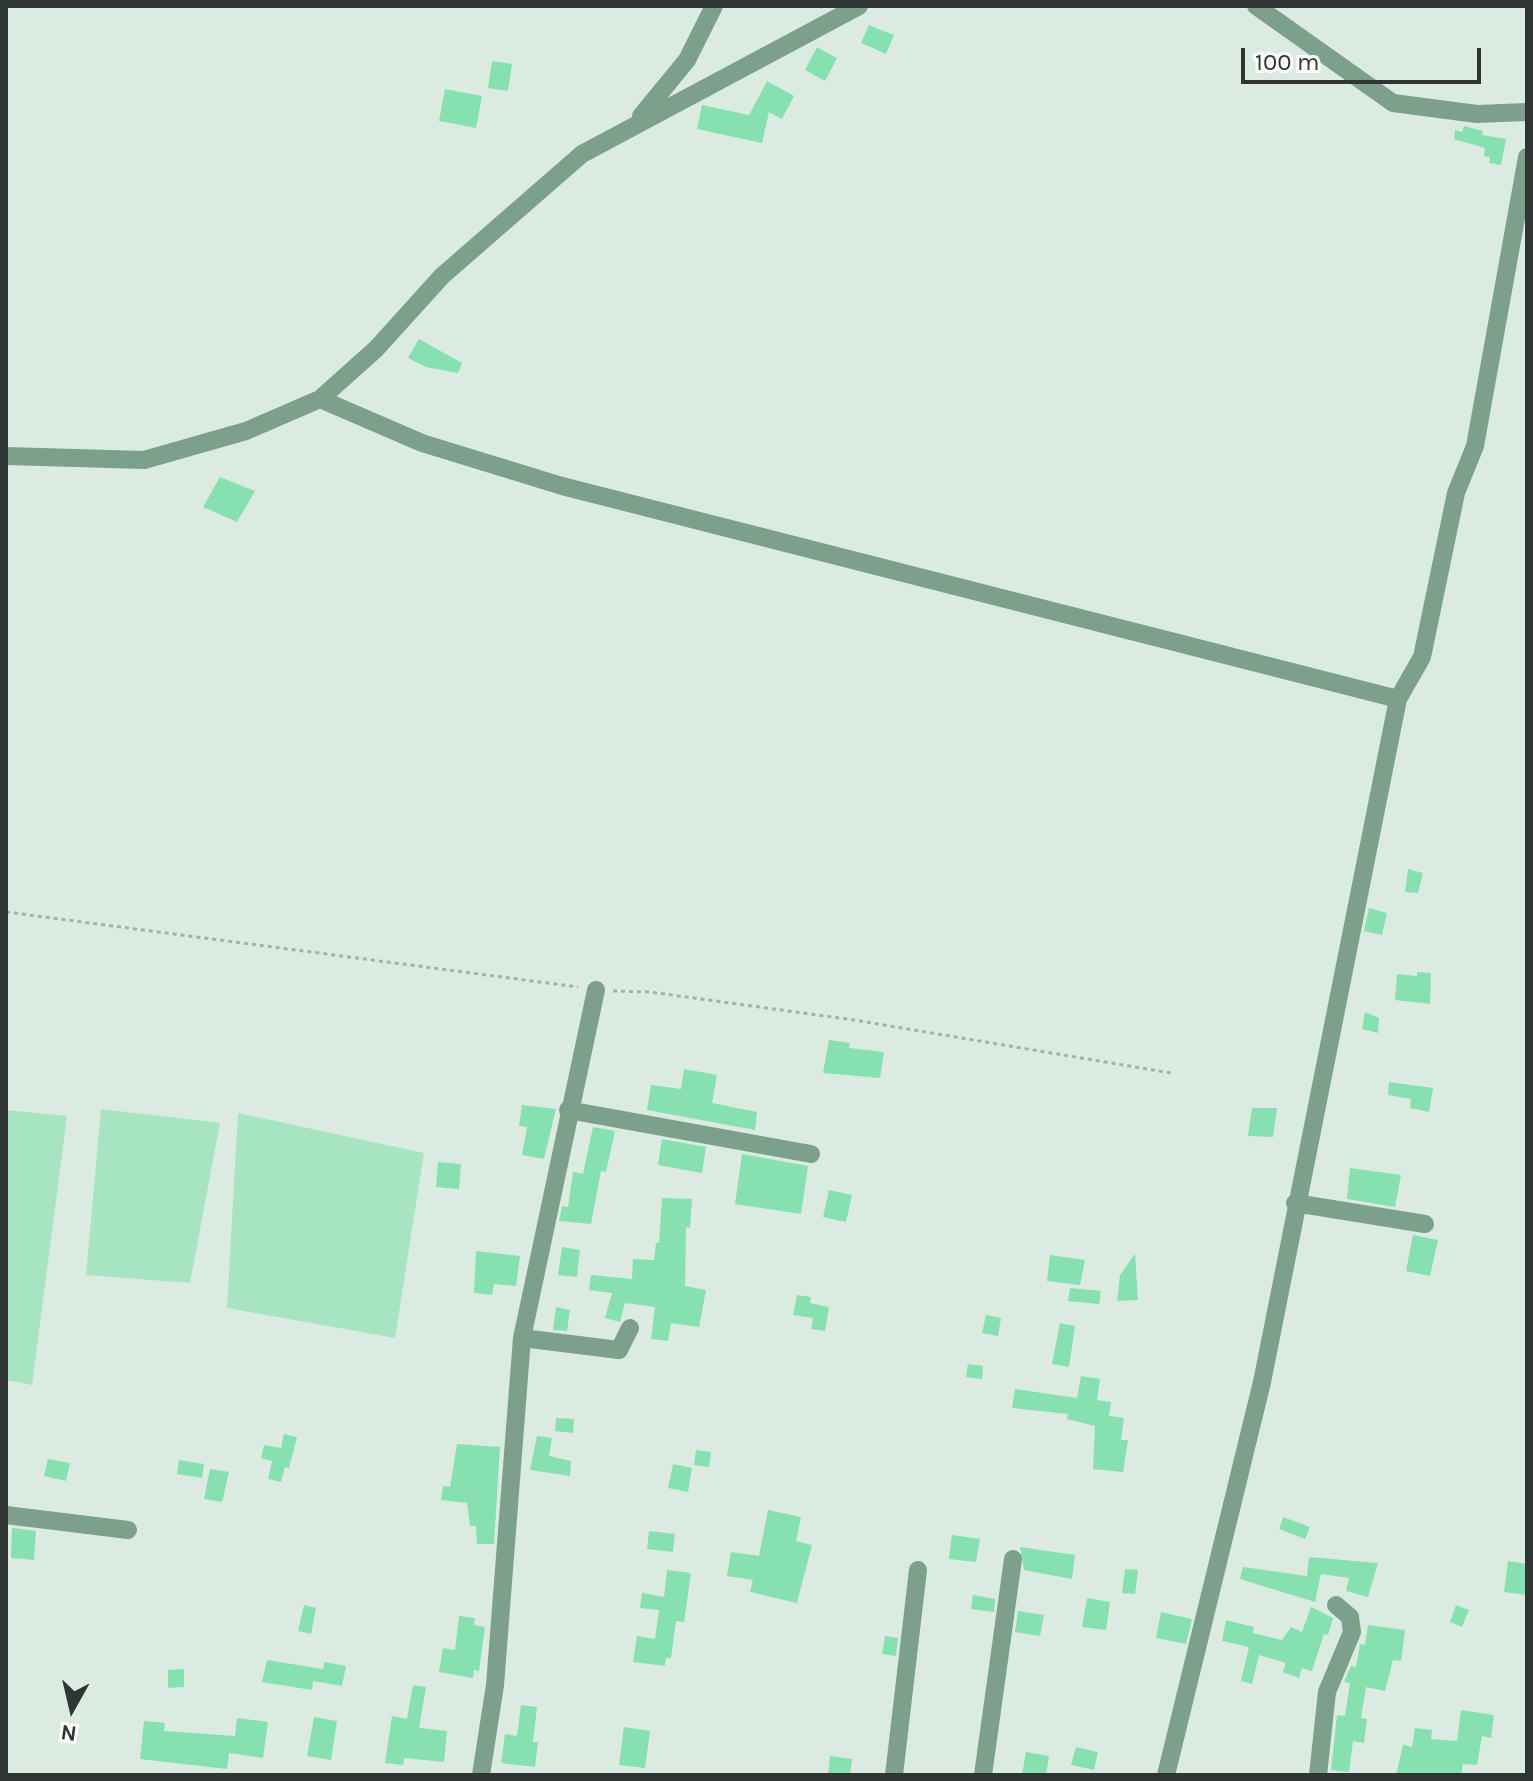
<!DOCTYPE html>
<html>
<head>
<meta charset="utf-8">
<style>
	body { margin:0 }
	#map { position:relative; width:1533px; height:1781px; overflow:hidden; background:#dcebe2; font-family:Karla,sans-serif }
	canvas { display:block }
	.frame { position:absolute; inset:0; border:8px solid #2f3532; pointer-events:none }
	.north { position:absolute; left:32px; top:1669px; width:80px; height:80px; -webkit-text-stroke:6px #fff; paint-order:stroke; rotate:188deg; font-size:22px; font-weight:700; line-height:32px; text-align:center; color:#2f3532 }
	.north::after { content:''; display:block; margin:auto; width:28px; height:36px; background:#2f3532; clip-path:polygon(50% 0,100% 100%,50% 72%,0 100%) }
	.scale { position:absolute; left:1241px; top:48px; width:240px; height:36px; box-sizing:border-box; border:4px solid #2f3532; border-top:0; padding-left:10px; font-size:24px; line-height:28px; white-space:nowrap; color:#2f3532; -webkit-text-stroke:6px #fff; paint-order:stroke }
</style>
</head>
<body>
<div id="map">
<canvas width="1533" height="1781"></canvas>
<div class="frame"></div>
<div class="north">N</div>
<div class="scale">100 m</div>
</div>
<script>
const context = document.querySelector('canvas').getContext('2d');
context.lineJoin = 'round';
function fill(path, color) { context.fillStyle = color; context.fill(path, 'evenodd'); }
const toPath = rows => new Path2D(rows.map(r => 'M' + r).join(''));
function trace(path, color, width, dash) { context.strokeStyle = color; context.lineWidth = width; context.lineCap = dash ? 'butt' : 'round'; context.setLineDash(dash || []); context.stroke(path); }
fill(toPath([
	[101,1109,220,1123,190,1283,86,1275],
	[6,1110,67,1116,32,1385,6,1380],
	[238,1113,424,1153,395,1338,227,1308]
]), '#a7e5c2');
fill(toPath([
	[869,25,894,35,886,54,861,43],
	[817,47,837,58,825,81,805,70],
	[492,61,512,64,508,91,488,88],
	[767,81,794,96,782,119,769,112,762,143,697,129,702,105,749,115],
	[445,89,482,96,476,128,439,121],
	[1464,126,1483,131,1482,135,1506,139,1501,165,1489,163,1490,157,1484,156,1485,148,1454,139,1455,130,1462,132],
	[419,339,462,363,458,373,426,367,408,358],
	[220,477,255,491,237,522,203,507],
	[1408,869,1423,873,1418,893,1405,892],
	[1369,908,1387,913,1382,935,1364,931],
	[1417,972,1431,973,1430,1004,1395,1000,1397,974,1417,976],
	[1365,1012,1379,1018,1378,1033,1362,1029],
	[829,1040,850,1043,849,1048,884,1052,880,1078,823,1073],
	[684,1069,717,1075,712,1103,757,1112,755,1130,647,1110,651,1085,681,1089],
	[1389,1082,1433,1088,1429,1112,1410,1108,1411,1099,1388,1095],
	[522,1105,556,1109,544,1159,522,1155,527,1127,519,1126],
	[1252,1108,1277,1108,1273,1137,1248,1136],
	[593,1127,615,1131,606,1172,601,1171,591,1224,559,1221,562,1206,568,1207,573,1172,583,1174],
	[662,1139,706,1147,702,1173,658,1165],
	[742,1154,808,1166,801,1214,735,1204],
	[438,1162,461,1164,459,1189,436,1187],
	[1350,1168,1401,1175,1395,1207,1347,1199],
	[829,1190,852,1195,846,1222,823,1217],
	[662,1198,692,1199,690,1228,686,1227,685,1286,706,1290,699,1327,671,1323,668,1341,651,1339,655,1307,625,1303,620,1322,605,1318,612,1293,589,1290,591,1275,632,1279,633,1259,654,1260,656,1243,659,1243],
	[1413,1235,1438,1240,1430,1276,1406,1271],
	[562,1247,580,1250,577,1277,558,1275],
	[476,1251,520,1256,516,1286,494,1284,492,1295,474,1293],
	[1135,1254,1138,1300,1117,1301,1120,1275],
	[1050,1255,1085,1260,1080,1285,1047,1281],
	[1070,1288,1101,1291,1099,1304,1068,1301],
	[797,1295,811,1297,810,1303,829,1307,825,1331,811,1329,813,1318,793,1315],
	[556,1307,570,1310,567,1331,553,1330],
	[986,1315,1001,1318,998,1336,982,1333],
	[1060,1323,1075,1326,1069,1367,1052,1364],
	[968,1364,983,1366,982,1379,966,1377],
	[1081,1376,1100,1379,1097,1400,1111,1402,1109,1416,1124,1418,1121,1440,1128,1440,1123,1472,1093,1469,1095,1426,1067,1419,1068,1414,1012,1408,1015,1389,1077,1398],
	[556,1418,574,1419,573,1433,555,1431],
	[284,1434,297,1437,289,1468,285,1467,281,1482,268,1479,272,1461,261,1458,264,1445,281,1448],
	[537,1436,552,1438,549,1456,571,1461,570,1476,530,1470],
	[457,1444,500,1447,494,1544,477,1544,476,1526,470,1526,467,1503,441,1500,443,1486,450,1487],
	[696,1450,711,1452,709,1467,694,1465],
	[48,1459,70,1463,66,1481,44,1476],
	[179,1460,204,1464,202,1478,177,1474],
	[673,1464,692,1468,688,1492,668,1488],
	[210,1469,229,1472,222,1502,204,1499],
	[768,1510,801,1517,796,1541,812,1545,797,1603,750,1592,753,1580,727,1576,731,1552,759,1556],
	[1283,1517,1310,1527,1305,1539,1279,1529],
	[12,1528,36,1531,34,1560,11,1558],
	[649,1531,675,1534,673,1552,647,1549],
	[952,1535,980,1539,976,1562,949,1559],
	[1020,1547,1075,1555,1072,1579,1024,1570],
	[1309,1557,1378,1563,1368,1597,1346,1591,1349,1578,1321,1574,1315,1602,1240,1579,1243,1567,1307,1576],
	[1508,1561,1527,1564,1527,1595,1504,1592],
	[1125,1569,1138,1570,1135,1594,1122,1593],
	[667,1570,691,1573,684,1622,676,1621,671,1658,666,1658,665,1666,633,1662,637,1636,655,1639,659,1610,640,1608,642,1593,664,1597],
	[973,1595,995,1599,994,1612,971,1609],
	[1087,1598,1110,1602,1106,1630,1082,1627],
	[304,1605,316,1608,311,1634,298,1631],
	[1456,1605,1469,1610,1462,1627,1450,1622],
	[1311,1607,1333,1618,1328,1635,1324,1634,1312,1671,1302,1668,1299,1678,1283,1672,1286,1663,1259,1655,1252,1684,1241,1681,1249,1647,1222,1641,1226,1620,1254,1627,1253,1633,1282,1640,1291,1627,1302,1632],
	[1018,1611,1044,1615,1040,1636,1015,1632],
	[1161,1612,1192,1619,1186,1644,1156,1638],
	[459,1616,475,1618,474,1625,485,1627,479,1671,474,1670,473,1678,439,1672,443,1648,455,1650],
	[1368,1625,1405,1630,1401,1661,1393,1660,1385,1691,1366,1687,1361,1718,1367,1719,1364,1743,1353,1741,1349,1772,1331,1770,1337,1715,1345,1716,1350,1683,1344,1682,1351,1666,1356,1667,1360,1644,1365,1645],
	[885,1636,898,1638,896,1656,882,1654],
	[267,1660,323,1669,324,1662,346,1666,342,1686,313,1681,312,1690,262,1682],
	[184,1669,184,1687,168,1688,168,1670],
	[413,1685,426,1687,419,1728,447,1731,444,1762,404,1758,403,1765,385,1763,392,1716,407,1719],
	[521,1705,537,1707,533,1742,538,1742,535,1767,501,1763,505,1734,517,1736],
	[1461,1710,1494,1715,1491,1738,1482,1736,1477,1765,1463,1764,1461,1775,1396,1775,1403,1745,1412,1747,1415,1728,1432,1730,1431,1739,1457,1741],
	[314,1717,337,1721,331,1760,307,1756],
	[237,1718,268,1722,263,1758,229,1753,227,1769,140,1759,144,1721,165,1723,164,1731,235,1736],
	[624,1727,650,1731,645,1768,619,1765],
	[1076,1747,1098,1752,1094,1770,1071,1765],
	[1026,1752,1049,1756,1046,1775,1022,1775],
	[830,1756,852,1759,850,1775,828,1775]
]), '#86e0af');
trace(toPath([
	[6,912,578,987],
	[613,991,650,992,854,1020,1171,1073]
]), '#a4b0a9', 3, [4, 4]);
trace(toPath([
	[1256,6,1393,103,1477,114,1527,112],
	[641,116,687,60,714,6],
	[320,399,422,443,562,486,1398,699],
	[6,456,144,460,246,431,320,399,376,349,442,276,582,154,859,6],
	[568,1110,811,1154],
	[1295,1203,1425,1224],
	[522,1338,619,1350,630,1328],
	[6,1515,128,1530],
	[481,1775,495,1685,522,1338,596,990],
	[894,1775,918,1570],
	[983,1775,1013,1559],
	[1166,1775,1262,1382,1398,699,1422,657,1456,493,1475,446,1527,157],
	[1318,1775,1327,1692,1352,1632,1350,1617,1336,1605]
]), '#7ca08b', 18);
</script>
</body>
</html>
